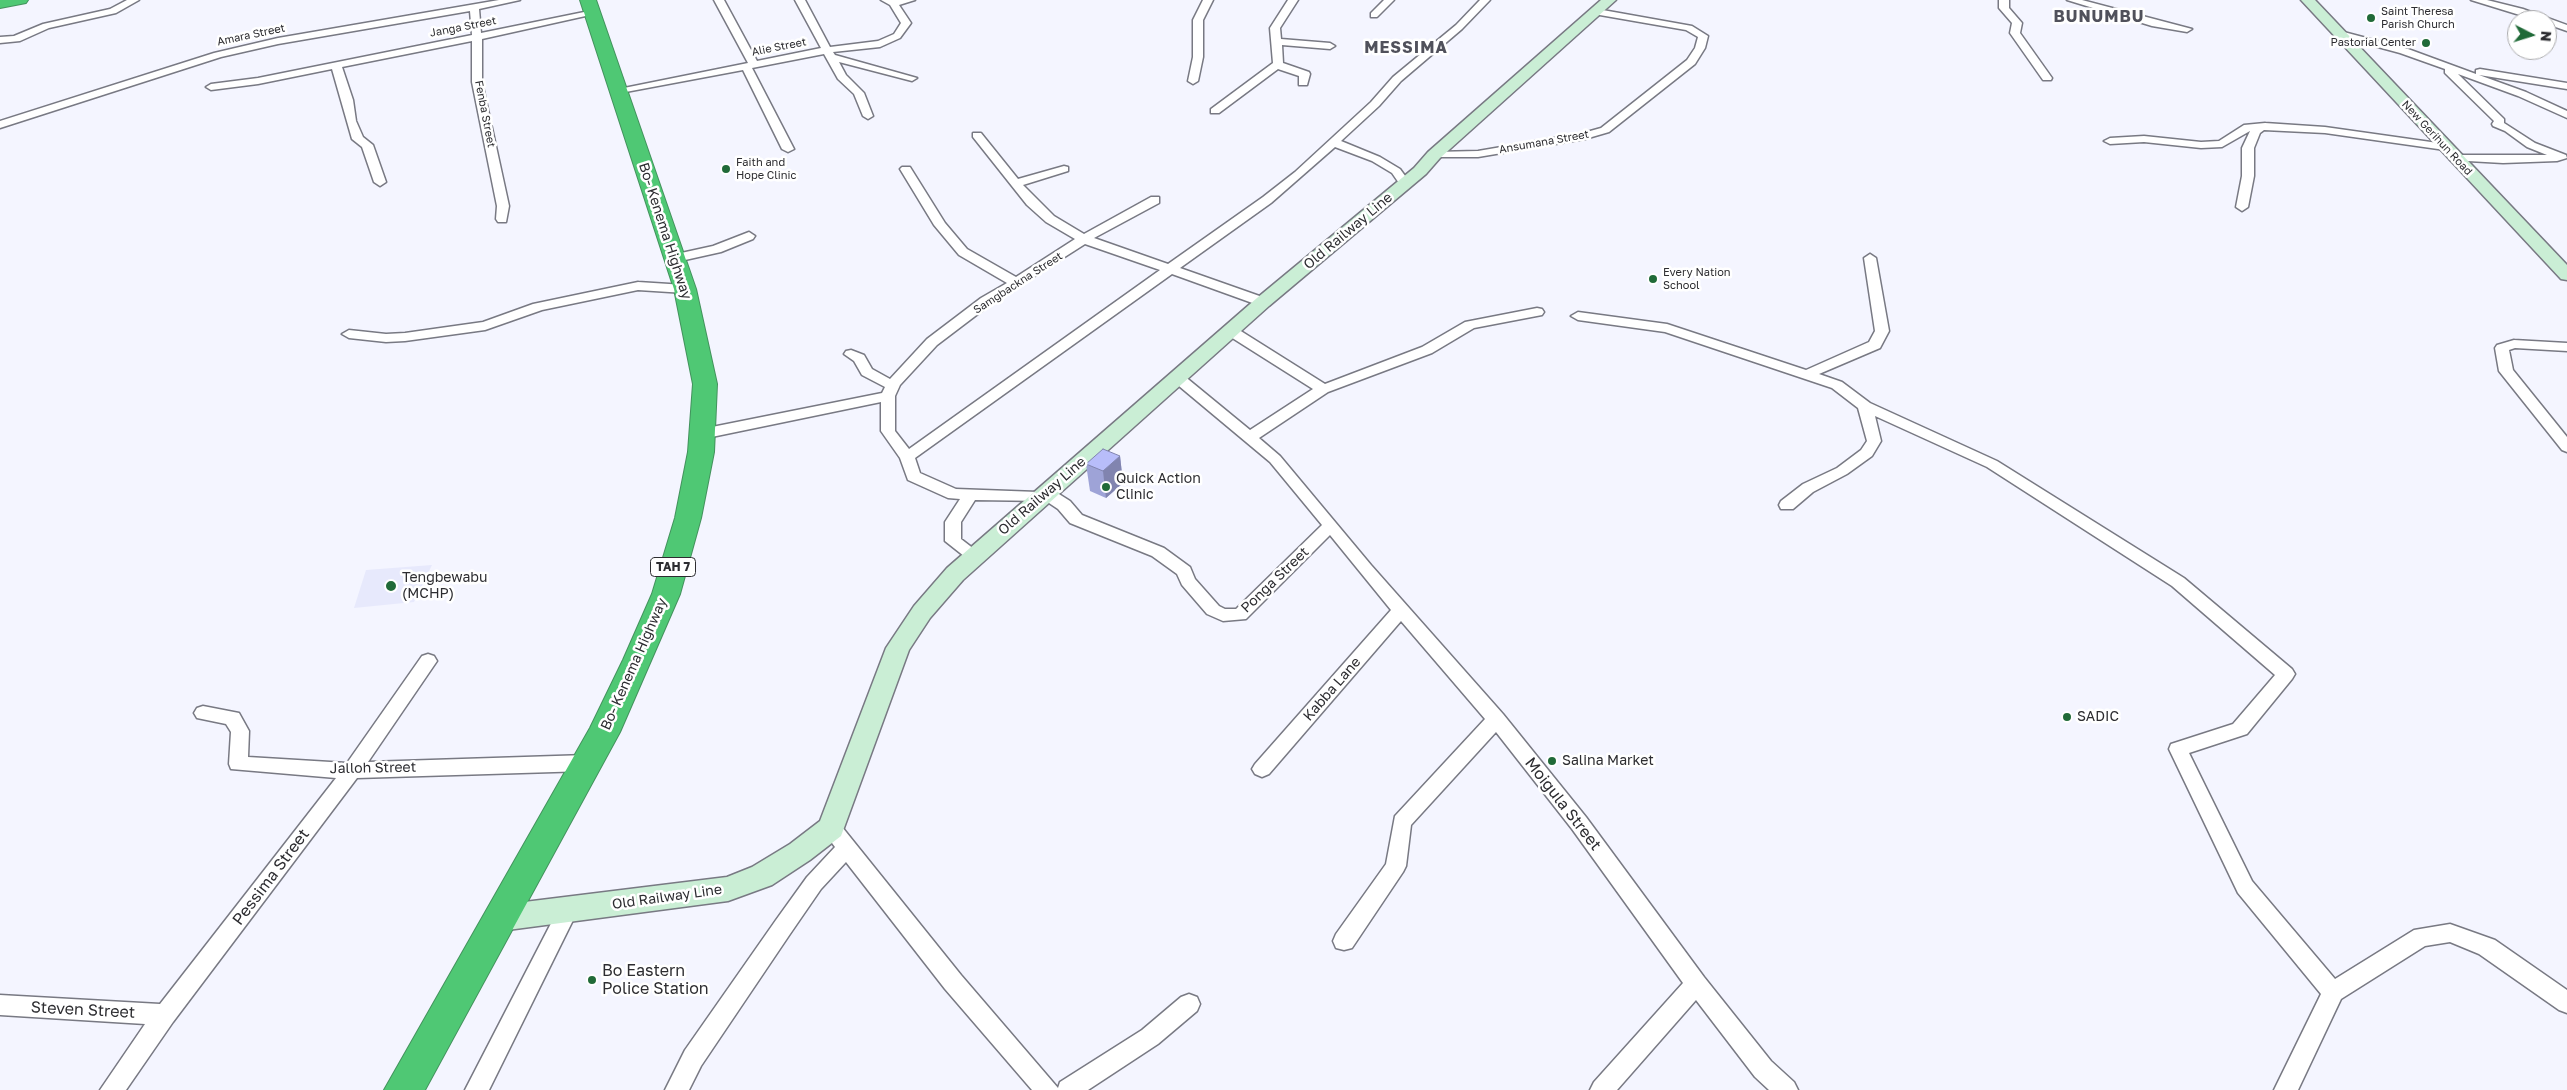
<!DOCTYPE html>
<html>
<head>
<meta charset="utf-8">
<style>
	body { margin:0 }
	#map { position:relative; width:2567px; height:1090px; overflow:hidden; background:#f4f5ff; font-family:"Golos Text",sans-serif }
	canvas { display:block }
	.north { position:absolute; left:2507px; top:10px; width:50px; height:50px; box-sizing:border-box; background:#fff; border:1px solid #ababad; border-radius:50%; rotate:95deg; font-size:14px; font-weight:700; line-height:20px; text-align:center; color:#2d2d31 }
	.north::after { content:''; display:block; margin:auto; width:18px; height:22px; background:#206a38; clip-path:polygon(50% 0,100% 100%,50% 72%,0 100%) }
</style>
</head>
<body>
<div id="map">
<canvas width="2567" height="1090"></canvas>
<div class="north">N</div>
</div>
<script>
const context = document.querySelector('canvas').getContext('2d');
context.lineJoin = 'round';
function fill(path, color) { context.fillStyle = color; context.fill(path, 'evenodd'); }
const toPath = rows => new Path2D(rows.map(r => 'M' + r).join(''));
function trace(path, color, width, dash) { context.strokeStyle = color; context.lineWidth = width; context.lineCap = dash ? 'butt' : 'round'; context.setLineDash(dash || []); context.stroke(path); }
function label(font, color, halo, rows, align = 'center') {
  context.font = font + ' "Golos Text",sans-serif'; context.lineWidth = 5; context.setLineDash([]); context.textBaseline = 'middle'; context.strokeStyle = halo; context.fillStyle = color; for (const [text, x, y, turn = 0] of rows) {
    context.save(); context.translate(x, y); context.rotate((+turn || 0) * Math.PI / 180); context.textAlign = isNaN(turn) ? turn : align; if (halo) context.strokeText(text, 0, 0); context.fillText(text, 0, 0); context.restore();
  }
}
fill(toPath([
	[432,565,414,602,354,608,366,570]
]), '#e7e9fc');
const street = toPath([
	[127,0,139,0,116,13,49,28,20,41,0,43,0,37,14,36,43,24,110,9,127,0],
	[499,0,520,0,479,9,481,33,594,10,599,13,482,39,482,82,509,206,506,222,498,222,496,219,497,206,472,82,472,41,342,67,353,100,356,121,363,137,373,145,386,182,380,186,374,182,362,147,352,139,332,69,258,84,211,90,206,87,211,84,258,78,472,35,470,11,278,44,221,57,0,128,0,121,214,53,278,38,499,0],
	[714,0,724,0,757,61,821,48,795,0,805,0,830,47,878,41,894,34,901,23,890,5,881,0,915,0,899,5,911,23,900,38,880,47,833,52,835,55,917,78,912,81,839,62,846,75,864,93,873,116,868,119,863,116,854,94,838,79,824,54,752,68,794,149,788,152,782,149,743,70,615,94,615,90,619,89,748,63,714,0],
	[1203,0,1213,0,1203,20,1203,57,1198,81,1193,84,1188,81,1193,57,1193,20,1203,0],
	[1288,0,1298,0,1280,28,1281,39,1330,43,1335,46,1330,49,1282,45,1283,63,1309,72,1310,74,1307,85,1299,85,1299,76,1278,69,1219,113,1211,113,1211,109,1273,63,1270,28,1288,0],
	[1384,0,1394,0,1377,17,1371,17,1371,13,1384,0],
	[1480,0,1490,0,1462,29,1401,81,1379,106,1341,141,1380,157,1400,169,1411,184,1409,186,1401,186,1392,173,1372,161,1335,147,1271,203,1180,268,1268,299,1270,302,1268,305,1258,305,1172,274,915,458,920,473,956,489,1038,492,1045,488,1051,489,1070,501,1082,515,1164,548,1190,567,1195,579,1219,606,1225,609,1236,609,1322,525,1270,462,1173,381,1171,378,1173,375,1183,375,1250,430,1313,389,1226,334,1224,331,1226,328,1236,328,1325,384,1422,347,1465,322,1537,308,1542,309,1544,312,1542,315,1474,328,1432,353,1328,392,1259,438,1280,456,1371,565,1503,714,1586,817,1704,977,1771,1061,1794,1082,1798,1090,1769,1090,1755,1077,1696,1000,1617,1090,1590,1090,1594,1082,1683,983,1572,829,1496,732,1411,825,1406,866,1403,872,1352,948,1344,950,1336,948,1333,941,1336,934,1386,864,1395,816,1485,719,1401,621,1269,774,1262,777,1255,774,1252,769,1255,764,1391,610,1330,535,1246,619,1223,621,1207,614,1182,585,1177,574,1152,556,1070,523,1058,509,1046,501,975,500,961,522,961,539,983,556,981,560,975,562,969,560,945,541,945,522,960,499,948,498,908,480,900,458,881,431,881,402,702,439,695,434,702,429,882,393,885,387,862,375,854,361,844,354,846,351,851,350,864,355,872,369,890,379,927,339,981,298,1007,283,959,255,934,225,900,169,902,167,910,167,945,223,967,249,1016,277,1075,239,1046,222,1027,205,973,137,973,133,981,133,1018,179,1064,166,1068,167,1068,171,1023,185,1054,216,1084,234,1151,197,1159,197,1159,203,1094,238,1168,264,1263,197,1295,172,1371,102,1393,77,1456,25,1480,0],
	[1085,244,1160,270,909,449,895,431,895,396,900,385,937,345,991,304,1085,244],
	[1999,0,2009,0,2009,8,2022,23,2020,33,2052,78,2051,80,2043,80,2010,33,2012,23,1999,8,1999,0],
	[2067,0,2082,0,2192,29,2187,32,2152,26,2067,0],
	[2471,0,2487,0,2523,9,2567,25,2567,31,2547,24,2547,20,2536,20,2471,0],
	[1597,9,1692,26,1708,36,1705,48,1695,64,1609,132,1585,139,1478,157,1430,157,1430,153,1434,152,1478,151,1583,133,1601,128,1687,60,1695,48,1698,37,1686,30,1594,14,1592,12,1597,9],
	[2340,31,2408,49,2476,74,2476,70,2480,69,2567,83,2567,89,2479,75,2526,92,2567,111,2567,118,2518,96,2458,74,2504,119,2504,123,2535,143,2566,155,2567,158,2557,161,2503,163,2450,160,2450,156,2454,155,2547,155,2527,147,2505,131,2493,126,2492,124,2494,121,2445,73,2445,69,2400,53,2337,36,2337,32,2340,31],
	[2265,123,2325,127,2445,144,2451,147,2445,150,2325,133,2264,130,2260,133,2254,148,2254,176,2248,207,2242,211,2236,207,2242,176,2242,148,2250,131,2222,147,2201,148,2144,142,2110,144,2104,141,2110,138,2144,136,2201,142,2219,141,2244,125,2265,123],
	[749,232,755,236,753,239,721,252,676,262,670,258,672,255,713,246,749,232],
	[1870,254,1876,258,1889,331,1880,348,1819,374,1842,382,1870,403,1997,461,2184,578,2292,669,2295,674,2292,679,2247,734,2189,753,2252,881,2335,979,2414,930,2450,924,2495,940,2567,990,2567,1013,2559,1010,2479,954,2450,942,2425,946,2341,999,2298,1090,2274,1090,2321,994,2238,893,2169,749,2171,744,2233,724,2275,675,2172,586,1987,467,1875,416,1881,441,1872,456,1847,474,1813,492,1793,509,1781,509,1779,505,1781,501,1803,484,1837,468,1861,450,1867,441,1858,408,1832,388,1665,332,1578,320,1571,316,1578,312,1667,324,1806,370,1869,342,1875,331,1864,258,1870,254],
	[638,282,685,285,692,289,685,293,638,290,542,310,485,330,405,341,386,342,349,338,342,334,349,330,386,334,405,333,483,322,533,304,638,282],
	[2514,340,2567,343,2567,351,2515,348,2509,350,2513,370,2567,437,2567,452,2562,450,2499,371,2495,348,2497,345,2514,340],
	[428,654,434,656,437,661,368,762,587,755,594,758,596,763,594,768,587,771,357,778,173,1022,126,1090,100,1090,145,1024,0,1015,0,995,160,1004,336,778,231,769,229,764,231,732,226,724,197,718,194,713,197,708,203,706,239,713,249,731,248,757,347,763,422,656,428,654],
	[831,820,838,822,961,975,1058,1088,1060,1082,1142,1030,1181,997,1189,994,1197,997,1200,1004,1197,1011,1158,1044,1088,1090,1032,1090,945,989,846,862,821,889,790,934,701,1066,689,1090,665,1090,685,1050,776,920,807,877,835,847,821,828,824,822,831,820],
	[568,901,575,904,578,910,489,1090,465,1090,561,904,568,901]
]);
const secondary = toPath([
	[1601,0,1616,0,1440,158,1426,174,1269,306,963,580,930,618,909,650,841,836,810,860,772,885,728,901,500,931,490,927,486,918,490,909,500,905,727,877,752,867,790,844,820,821,886,648,914,606,947,568,1257,298,1414,168,1428,152,1601,0],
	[2301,0,2315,0,2567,265,2567,280,2561,279,2301,0]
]);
const highway = toPath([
	[0,0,28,0,26,3,0,8,0,0],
	[580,0,596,0,696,289,717,384,714,452,701,518,680,594,620,732,425,1090,384,1090,590,728,623,660,652,594,675,518,688,452,693,384,674,289,580,0]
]);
trace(street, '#787983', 3);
trace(secondary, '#787983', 3);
trace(highway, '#43925d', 2);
fill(street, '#fff');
fill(secondary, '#caeed5');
fill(highway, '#4fc874');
fill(toPath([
	[1120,456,1123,483,1106,498,1090,491,1086,464]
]), '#9ea3d7');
fill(toPath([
	[1120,456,1123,483,1106,498,1103,471]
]), '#8184af');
const building = toPath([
	[1103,449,1120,456,1103,471,1086,464,1103,449]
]);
fill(building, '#b8bdfa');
trace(building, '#8184af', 1);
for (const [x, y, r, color] of [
	[2371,18,5,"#206a38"],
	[2426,43,5,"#206a38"],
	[726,169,5,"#206a38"],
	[1653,279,5,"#206a38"],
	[1106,487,5,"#206a38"],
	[391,586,6,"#206a38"],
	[2067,717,5,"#206a38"],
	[1552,761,5,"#206a38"],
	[592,980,5,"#206a38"]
]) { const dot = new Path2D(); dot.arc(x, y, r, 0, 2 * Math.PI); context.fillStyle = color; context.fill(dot); trace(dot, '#fff', 2); }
label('11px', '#2d2d31', '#fff', [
	["Saint Theresa",2381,12],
	["Parish Church",2381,25],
	["Pastorial Center",2416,43,"right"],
	["Faith and",736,163],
	["Hope Clinic",736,176],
	["Every Nation",1663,273],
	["School",1663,286]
], 'left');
label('11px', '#2d2d31', '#fff', [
	["Janga Street",463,27,-11],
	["Amara Street",251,35,-12],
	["Alie Street",779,47,-11],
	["Fenba Street",485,114,79],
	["New Gerihun Road",2437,138,47],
	["Ansumana Street",1544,142,-10],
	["Samgbackna Street",1018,283,-33]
]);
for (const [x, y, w] of [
	[673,567,45]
]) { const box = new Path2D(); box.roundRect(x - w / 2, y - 9.5, w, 19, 4); context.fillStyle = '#fff'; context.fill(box); trace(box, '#2d2d31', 1); }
label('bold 12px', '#2d2d31', null, [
	["TAH 7",673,567]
]);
label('14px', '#2d2d31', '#fff', [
	["Bo- Kenema Highway",665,231,72],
	["Old Railway Line",1348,231,-40],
	["Old Railway Line",1042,496,-41],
	["Ponga Street",1275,580,-44],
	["Bo- Kenema Highway",634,664,-66],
	["Kabba Lane",1332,689,-49],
	["Jalloh Street",373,768,-1],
	["Old Railway Line",667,897,-8]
]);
label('14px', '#2d2d31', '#fff', [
	["Quick Action",1116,479],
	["Clinic",1116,495],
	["Tengbewabu",402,578],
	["(MCHP)",402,594],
	["SADIC",2077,717],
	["Salina Market",1562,761]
], 'left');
context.letterSpacing = '1px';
label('bold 16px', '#50515b', '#fff', [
	["BUNUMBU",2099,17],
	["MESSIMA",1406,48]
]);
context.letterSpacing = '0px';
label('16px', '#2d2d31', '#fff', [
	["Moigula Street",1563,804,52],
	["Pessima Street",271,877,-53],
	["Steven Street",83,1010,3]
]);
label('16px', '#2d2d31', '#fff', [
	["Bo Eastern",602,971],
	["Police Station",602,989]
], 'left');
</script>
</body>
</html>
